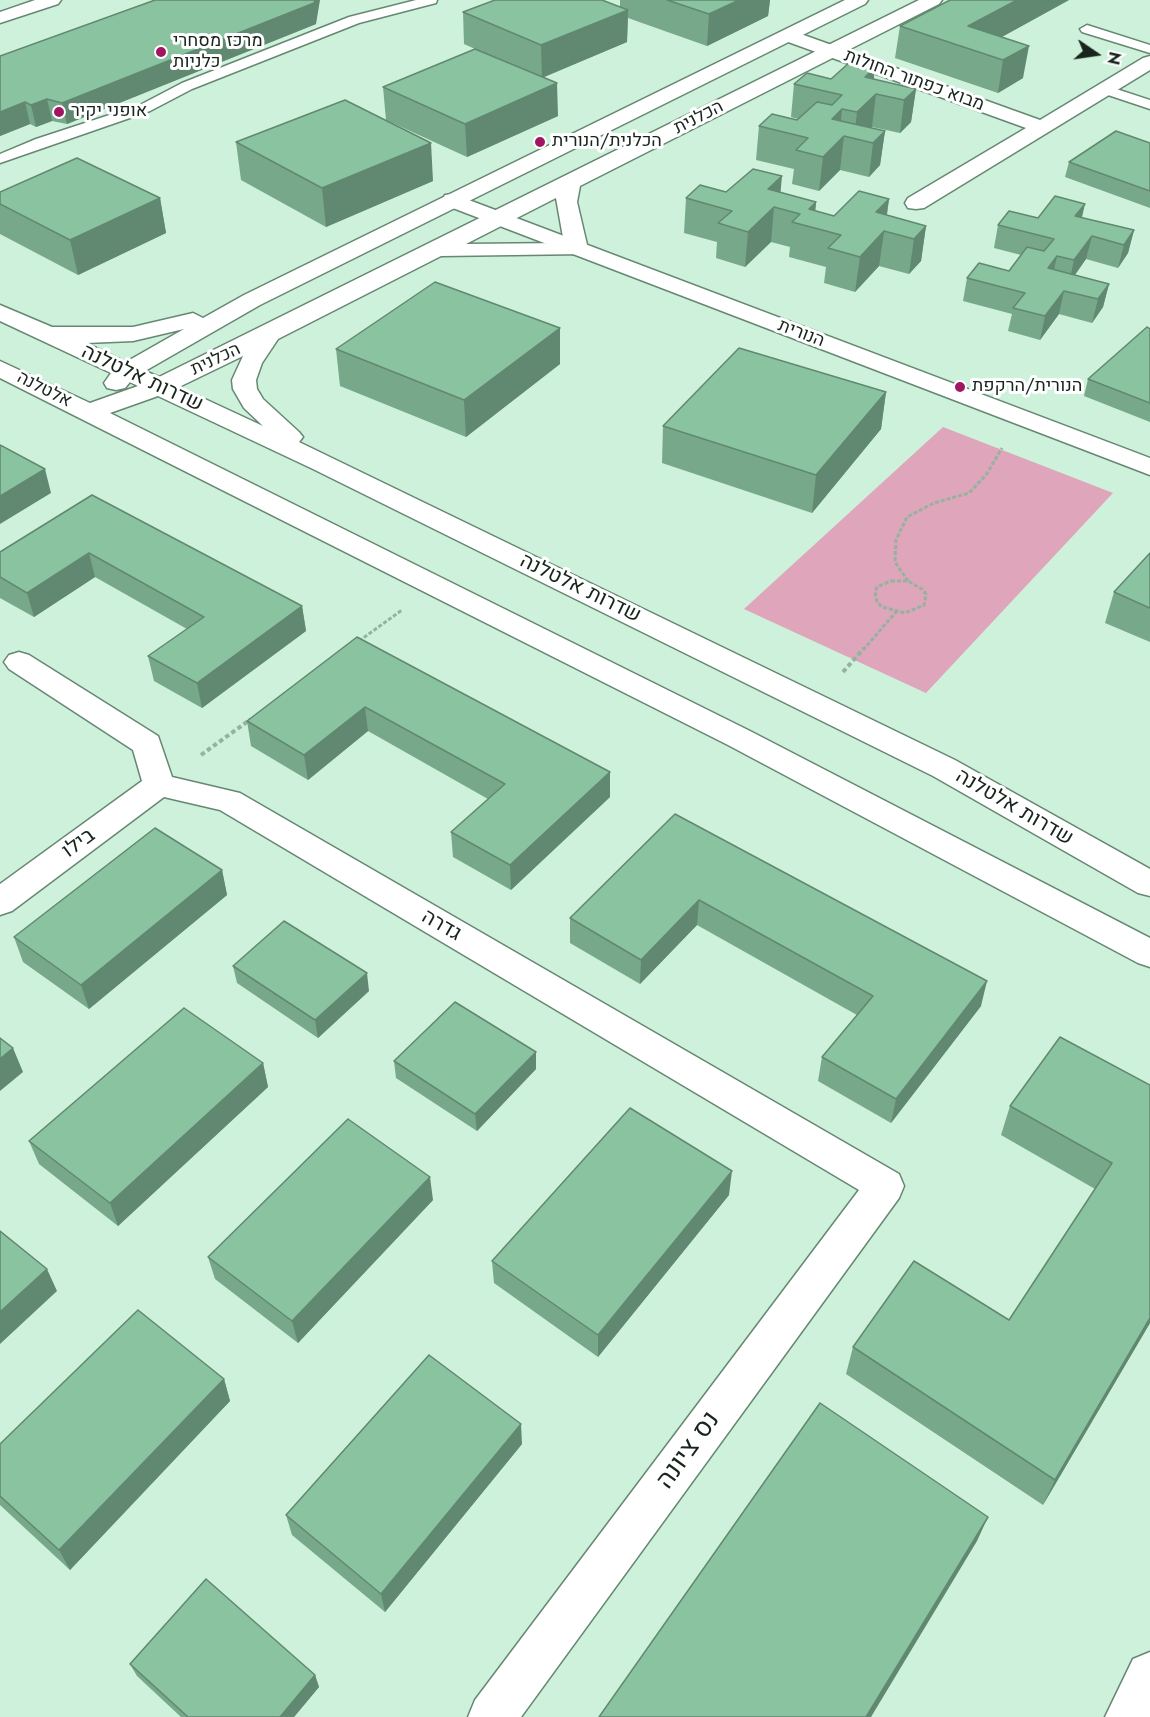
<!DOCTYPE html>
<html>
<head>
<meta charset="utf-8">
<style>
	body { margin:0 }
	#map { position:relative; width:1150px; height:1717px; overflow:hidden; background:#cdf1da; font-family:Jost,sans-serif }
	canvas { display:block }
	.north { position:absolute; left:1066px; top:24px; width:60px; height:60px; -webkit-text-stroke:4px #fff; paint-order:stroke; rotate:103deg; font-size:16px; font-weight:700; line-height:24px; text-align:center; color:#18251d }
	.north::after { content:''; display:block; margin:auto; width:21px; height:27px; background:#18251d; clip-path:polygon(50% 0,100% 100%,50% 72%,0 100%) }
</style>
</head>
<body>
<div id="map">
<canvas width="1150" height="1717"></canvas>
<div class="north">N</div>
</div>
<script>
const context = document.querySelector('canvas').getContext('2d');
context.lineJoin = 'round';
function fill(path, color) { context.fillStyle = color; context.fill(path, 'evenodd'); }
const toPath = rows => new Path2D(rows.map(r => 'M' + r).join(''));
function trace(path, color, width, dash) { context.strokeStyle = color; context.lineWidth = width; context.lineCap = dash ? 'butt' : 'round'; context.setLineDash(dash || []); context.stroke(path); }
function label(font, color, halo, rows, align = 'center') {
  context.font = font + ' Jost,Heebo,sans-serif'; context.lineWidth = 6; context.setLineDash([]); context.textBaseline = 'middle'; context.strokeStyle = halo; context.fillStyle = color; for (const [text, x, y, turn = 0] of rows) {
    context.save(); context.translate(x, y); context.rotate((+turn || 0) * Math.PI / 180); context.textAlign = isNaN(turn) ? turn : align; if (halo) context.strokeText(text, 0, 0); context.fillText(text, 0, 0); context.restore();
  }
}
fill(toPath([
	[943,427,1113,493,926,693,744,609]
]), '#dfa5bb');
const lane = toPath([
	[416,0,437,0,436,3,359,23,192,89,150,111,0,163,0,154,36,139,140,105,182,83,349,17,416,0],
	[1087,25,1150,45,1150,53,1082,32,1080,29,1087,25],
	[1104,85,1150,100,1150,109,1099,92,1099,86,1104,85]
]);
const street = toPath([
	[787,29,1040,120,1143,58,1150,56,1150,70,924,208,916,209,908,208,905,203,908,198,1026,128,780,39,778,35,787,29],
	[453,194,1150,458,1150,475,445,205,442,200,445,195,453,194],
	[19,652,29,655,158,736,172,777,240,793,899,1174,904,1186,899,1198,521,1717,468,1717,475,1700,859,1190,220,810,164,797,12,911,0,915,0,884,142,781,133,750,9,669,4,662,9,655,19,652]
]);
const secondary = toPath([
	[35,0,61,0,58,4,0,23,0,12,35,0],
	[845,0,868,0,865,4,260,305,145,371,159,377,919,0,942,0,939,4,580,186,577,202,588,249,585,254,441,256,278,339,262,363,256,380,257,389,263,399,299,432,303,437,299,442,955,760,1150,869,1150,896,1138,893,933,776,313,469,158,396,110,413,750,731,1150,938,1150,967,1138,963,728,745,0,378,0,361,90,403,138,386,130,382,125,388,116,390,107,388,104,383,111,373,0,321,0,305,52,327,133,327,193,313,203,318,244,295,845,0],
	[556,198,564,243,466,244,556,198],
	[184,329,126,362,86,343,133,341,184,329],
	[243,356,232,380,233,389,244,408,263,426,179,387,243,356],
	[1150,1652,1150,1717,1105,1717,1133,1659,1150,1652]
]);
trace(lane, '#668772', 3);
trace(street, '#668772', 3);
trace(secondary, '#668772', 3);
trace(toPath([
	[891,581,908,581,922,589,926,594,924,605,905,613,882,607,877,602,875,592,877,587,891,581],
	[908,581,895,562,896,540,907,517,934,503,969,493,986,475,1002,448],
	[359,641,402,610],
	[863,650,896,612]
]), '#95b29f', 3, [4, 2]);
trace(toPath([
	[843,672,864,648],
	[201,755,251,719]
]), '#95b29f', 4, [4.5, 3]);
fill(lane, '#fff');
fill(street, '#fff');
fill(secondary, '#fff');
fill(toPath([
	[620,0,770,0,768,16,707,46,628,18,627,42,543,77,558,116,467,157,386,120,383,87,484,53,464,44,463,12,620,7],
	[950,0,1069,0,1002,37,1023,78,998,93,895,58,900,26],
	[316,24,67,124,52,121,36,127,30,124,0,136,0,56],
	[831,79,874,79,916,89,911,122,900,133,872,127,871,128,885,131,880,165,869,177,840,170,819,191,792,184,794,169,756,160,759,126,797,120,798,119,791,117,794,84],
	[236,142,433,181,326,227,241,180],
	[1150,143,1150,208,1065,177,1069,162],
	[0,192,160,198,166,233,78,275,0,234],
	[726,192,781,193,816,202,815,211,834,216,889,199,887,215,926,226,921,261,909,274,879,266,855,292,824,283,826,267,789,257,790,247,771,242,745,267,716,258,717,242,684,233,686,198],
	[1038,218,1082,218,1134,230,1128,253,1118,268,1086,259,1075,275,1109,284,1103,307,1092,323,1059,314,1040,340,1008,331,1012,314,963,301,967,278,1009,271,1021,255,994,248,998,225],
	[560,328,560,364,466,437,340,386,336,349],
	[1150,329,1150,422,1084,396,1088,379],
	[886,392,881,429,812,513,662,463,663,426],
	[92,495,302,606,306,631,202,708,154,681,148,656,187,629,95,577,34,617,0,598,0,552],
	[1150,553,1150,642,1105,623,1114,592],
	[357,637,610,797,511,890,453,857,451,832,488,799,368,731,308,780,251,746,247,721],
	[675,814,981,1006,891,1123,818,1081,822,1057,857,1015,697,925,640,984,570,943,570,918],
	[222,870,227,895,89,1009,23,962,14,937],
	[233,966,369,991,318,1038,237,983],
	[536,1052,536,1069,477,1131,396,1078,394,1061],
	[263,1063,268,1087,118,1226,39,1164,29,1141],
	[1150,1085,1150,1323,1043,1505,846,1374,853,1347,1009,1320,1095,1189,1001,1135,1010,1106],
	[729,1195,598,1357,494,1283,492,1261],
	[433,1200,298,1343,215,1279,208,1257],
	[224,1379,230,1401,70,1570,0,1505,0,1444],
	[522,1444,385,1612,292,1535,286,1515],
	[130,1664,315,1675,319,1687,294,1717,181,1717,137,1676]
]), '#77a88a');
fill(toPath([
	[315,0,320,0,316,24,67,124,62,103],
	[739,0,770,0,768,16,707,46,709,14],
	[1017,0,1069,0,976,51,968,26],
	[628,10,627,42,542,78,541,45],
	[1029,46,1023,78,998,93,1003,60],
	[875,67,872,98,876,94,872,127,859,140,854,139,857,112,865,77],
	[557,83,558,116,467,157,465,124],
	[916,89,911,122,900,133,904,100],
	[47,99,52,121,36,127,31,105],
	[25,102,30,124,0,136,0,112],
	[842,109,839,141,844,136,840,170,819,191,823,157,832,119],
	[885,131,880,165,869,177,873,143],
	[431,143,433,181,326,227,322,188],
	[782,176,779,209,774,207,771,242,745,267,748,232,768,189],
	[160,198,166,233,78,275,70,240],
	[889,199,879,266,855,292,860,257,876,212],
	[816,202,814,227,809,209],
	[1085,204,1080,226,1075,216],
	[926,226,921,261,909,274,914,239],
	[1134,230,1128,253,1118,268,1124,245],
	[1092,236,1086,259,1069,283,1074,260],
	[1057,256,1052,279,1048,268],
	[1109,284,1103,307,1092,323,1098,299],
	[1064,291,1059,314,1040,340,1045,316],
	[560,328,560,364,466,437,464,400],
	[886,392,881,429,812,513,816,475],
	[45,469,51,493,0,524,0,496],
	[89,553,95,577,34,617,27,593],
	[302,606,306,631,202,708,197,683],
	[365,707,368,731,308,780,304,755],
	[610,772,610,797,511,890,510,865],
	[222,870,227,895,89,1009,81,985],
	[699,900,697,925,640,984,641,960],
	[367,973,369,991,318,1038,315,1020],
	[987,981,981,1006,891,1123,896,1099],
	[13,1048,23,1072,0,1091,0,1059],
	[536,1052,536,1069,477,1131,475,1114],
	[263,1063,268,1087,118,1226,110,1203],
	[732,1171,729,1195,598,1357,598,1335],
	[430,1177,433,1200,298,1343,292,1321],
	[47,1269,57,1291,0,1344,0,1312],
	[1150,1318,1150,1323,1043,1505,1055,1480],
	[224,1379,230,1401,70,1570,59,1550],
	[521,1424,522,1444,385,1612,381,1594],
	[988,1517,977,1541,871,1717,866,1717],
	[315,1675,319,1687,294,1717,280,1717]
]), '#618870');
const building = toPath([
	[155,0,315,0,314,3,62,103,47,99,31,105,25,102,0,112,0,56,155,0],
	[495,0,602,0,628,10,541,45,463,12,495,0],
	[667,0,739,0,709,14,667,0],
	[950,0,1017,0,968,26,1029,46,1003,60,900,26,950,0],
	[475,49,557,83,465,124,383,87,475,49],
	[850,62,875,67,865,77,916,89,904,100,876,94,857,112,842,109,832,119,885,131,873,143,844,136,823,157,796,150,808,138,759,126,772,114,797,120,817,102,832,105,842,95,794,84,807,73,831,79,850,62],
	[345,100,431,143,322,188,236,142,345,100],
	[1116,131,1150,143,1150,191,1069,162,1116,131],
	[77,158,160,198,70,240,0,204,0,192,77,158],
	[753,169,782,176,768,189,816,202,809,209,834,216,859,191,889,199,876,212,926,226,914,239,884,231,860,257,828,248,841,235,792,222,800,214,774,207,748,232,718,223,732,211,686,198,700,185,726,192,753,169],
	[1055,196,1085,204,1075,216,1134,230,1124,245,1092,236,1074,260,1057,256,1048,268,1109,284,1098,299,1064,291,1045,316,1013,308,1025,293,967,278,979,263,1009,271,1027,247,1044,251,1054,239,998,225,1009,211,1038,218,1055,196],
	[435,282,560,328,464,400,336,349,435,282],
	[1147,327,1150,329,1150,403,1088,379,1147,327],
	[739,348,886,392,816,475,663,426,739,348],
	[0,445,45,469,0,496,0,445],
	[92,495,302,606,197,683,148,656,204,617,89,553,27,593,0,577,0,552,92,495],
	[1150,553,1150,608,1114,592,1150,553],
	[357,637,610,772,510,865,451,832,505,784,365,707,304,755,247,721,357,637],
	[675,814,987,981,896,1099,822,1057,873,996,699,900,641,960,570,918,675,814],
	[155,828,222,870,81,985,14,937,155,828],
	[284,921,367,973,315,1020,233,966,284,921],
	[455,1002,536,1052,475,1114,394,1061,455,1002],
	[184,1008,263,1063,110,1203,29,1141,184,1008],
	[1060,1037,1150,1085,1150,1318,1055,1480,853,1347,914,1261,1009,1320,1112,1163,1010,1106,1060,1037],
	[0,1038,13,1048,0,1059,0,1038],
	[630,1108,732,1171,598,1335,492,1261,630,1108],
	[348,1119,430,1177,292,1321,208,1257,348,1119],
	[0,1231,47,1269,0,1312,0,1231],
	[138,1310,224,1379,59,1550,0,1496,0,1444,138,1310],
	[429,1355,521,1424,381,1594,286,1515,429,1355],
	[820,1403,988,1517,866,1717,599,1717,820,1403],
	[206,1579,315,1675,280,1717,188,1717,130,1664,206,1579]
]);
fill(building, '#8ac3a0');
trace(building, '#618870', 1.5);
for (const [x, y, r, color] of [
	[161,52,6,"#a01661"],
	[59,112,6,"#a01661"],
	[540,142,6,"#a01661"],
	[960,387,6,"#a01661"]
]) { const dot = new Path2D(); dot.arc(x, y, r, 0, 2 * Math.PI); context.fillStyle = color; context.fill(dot); trace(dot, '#fff', 2); }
label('18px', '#18251d', '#fff', [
	["מרכז מסחרי",173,42],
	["כלניות",173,63],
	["אופני יקיר",71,112],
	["הכלנית/הנורית",552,142],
	["הנורית/הרקפת",972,387]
], 'left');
label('18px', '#18251d', '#fff', [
	["מבוא כפתור החולות",914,81,20],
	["הכלנית",699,118,-27],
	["הנורית",801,334,21],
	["הכלנית",216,360,-25],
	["אלטלנה",44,390,27]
]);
label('21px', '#18251d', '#fff', [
	["שדרות אלטלנה",142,379,25],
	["שדרות אלטלנה",580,589,26],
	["שדרות אלטלנה",1014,808,30],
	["בילו",79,844,-36],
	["גדרה",441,926,30]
]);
label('26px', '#18251d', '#fff', [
	["נס ציונה",689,1451,-54]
]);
</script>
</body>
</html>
